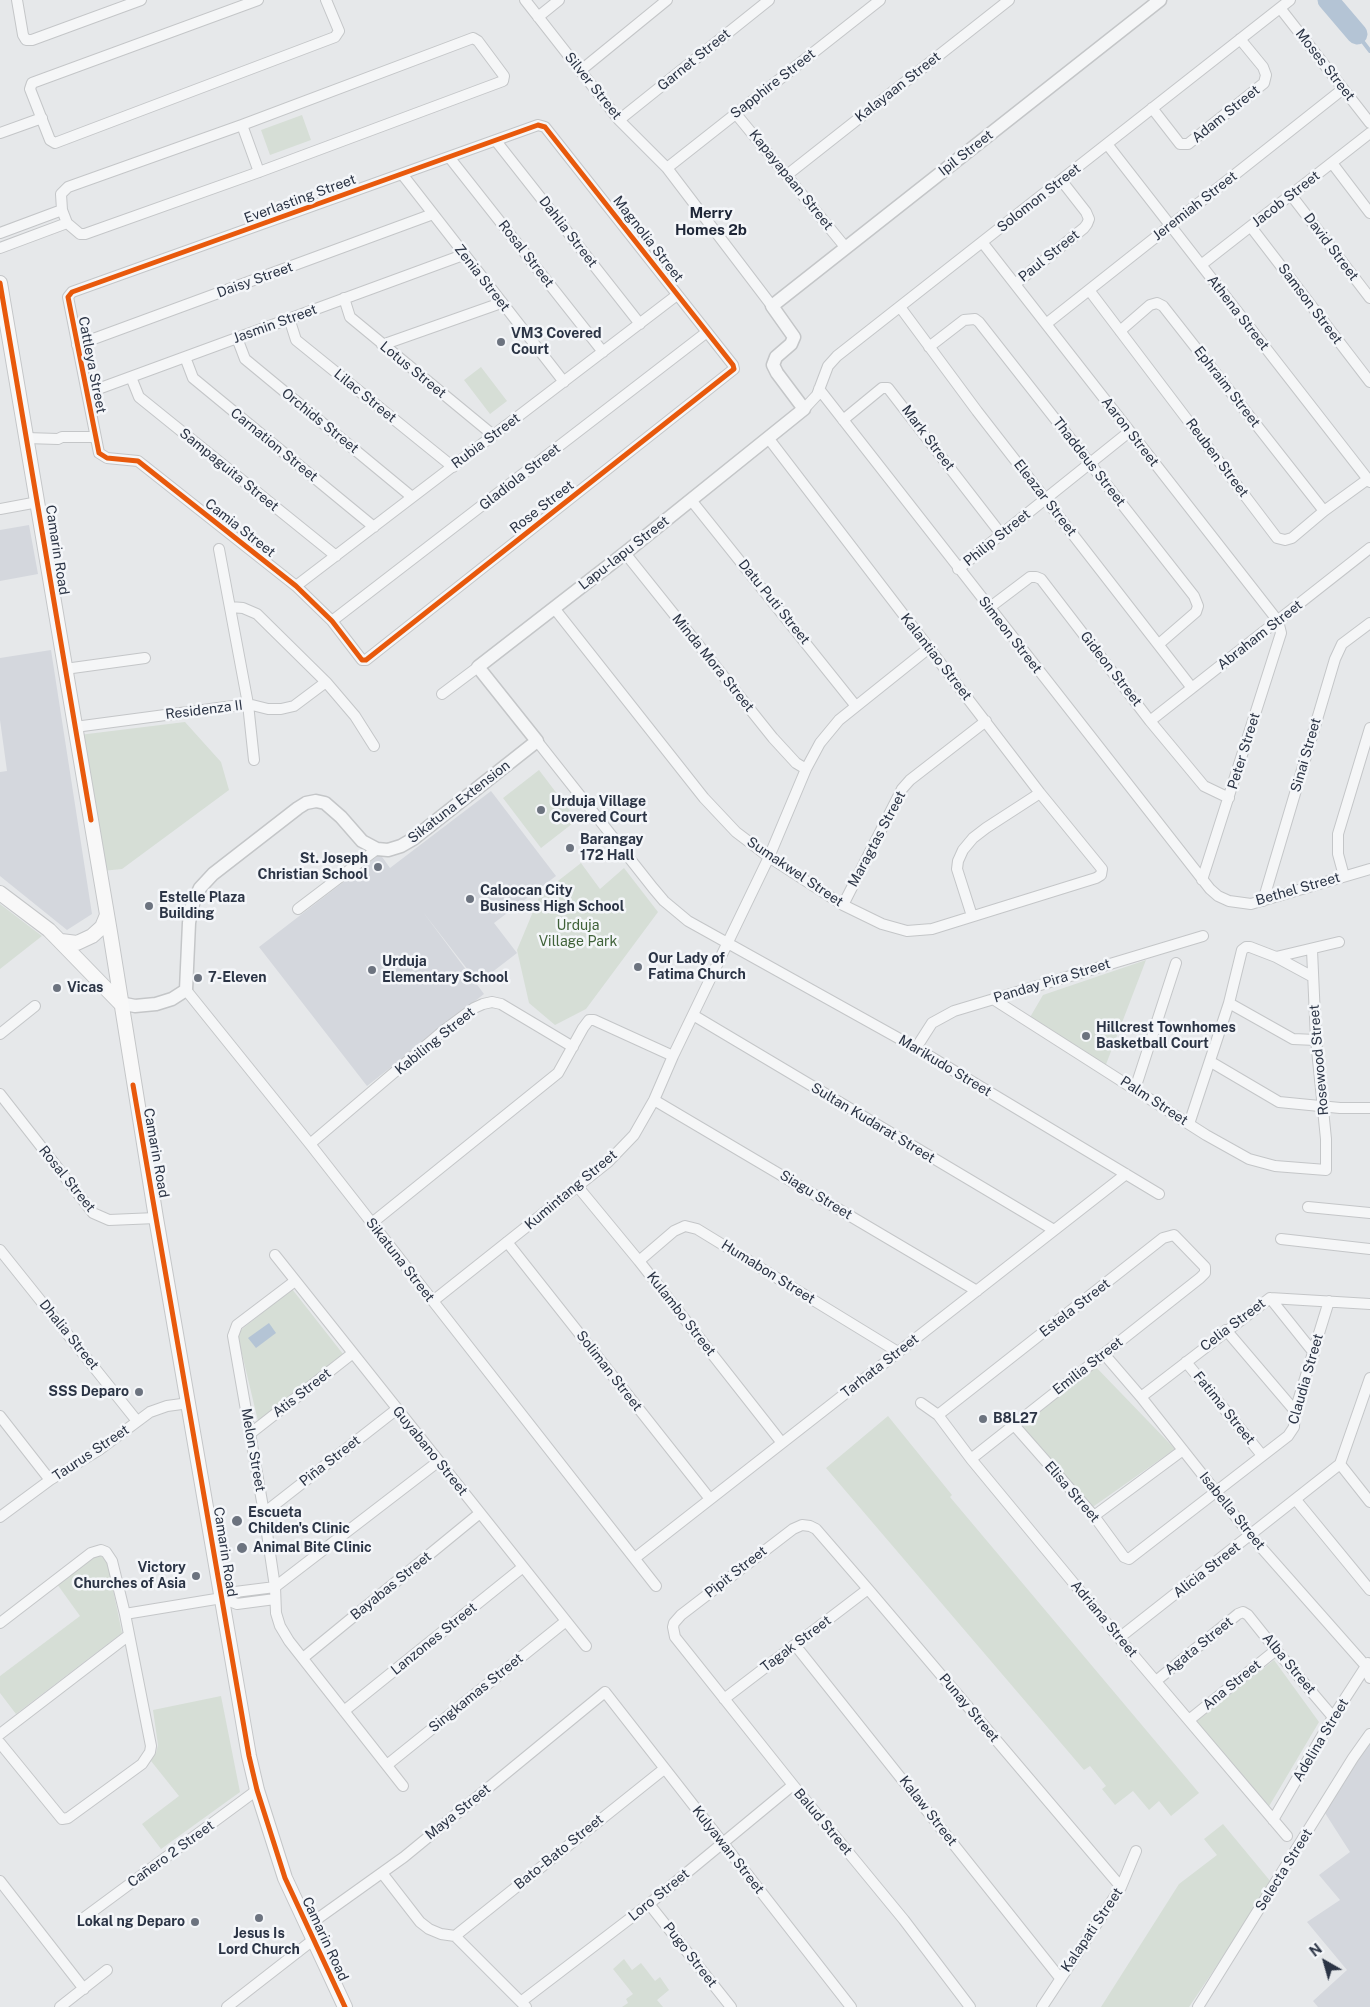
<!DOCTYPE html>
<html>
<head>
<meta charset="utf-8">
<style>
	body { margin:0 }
	#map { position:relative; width:1370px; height:2007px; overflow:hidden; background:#e6e8ea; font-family:"Public Sans",sans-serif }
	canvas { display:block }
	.north { position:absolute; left:1300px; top:1937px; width:50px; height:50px; -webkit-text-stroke:4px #f4f6f9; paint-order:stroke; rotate:322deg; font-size:14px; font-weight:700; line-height:20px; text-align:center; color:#2b3445 }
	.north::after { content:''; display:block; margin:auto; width:18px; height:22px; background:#2b3445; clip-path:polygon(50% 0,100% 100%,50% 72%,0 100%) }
</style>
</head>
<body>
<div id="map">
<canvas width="1370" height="2007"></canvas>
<div class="north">N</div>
</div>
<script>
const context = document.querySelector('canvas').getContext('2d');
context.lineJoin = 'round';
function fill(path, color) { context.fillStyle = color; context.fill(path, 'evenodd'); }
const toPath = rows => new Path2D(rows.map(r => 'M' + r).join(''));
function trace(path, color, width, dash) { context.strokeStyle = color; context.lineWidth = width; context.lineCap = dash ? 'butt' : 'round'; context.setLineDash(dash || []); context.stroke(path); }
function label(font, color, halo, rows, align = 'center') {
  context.font = font + ' "Public Sans",sans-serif'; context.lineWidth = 5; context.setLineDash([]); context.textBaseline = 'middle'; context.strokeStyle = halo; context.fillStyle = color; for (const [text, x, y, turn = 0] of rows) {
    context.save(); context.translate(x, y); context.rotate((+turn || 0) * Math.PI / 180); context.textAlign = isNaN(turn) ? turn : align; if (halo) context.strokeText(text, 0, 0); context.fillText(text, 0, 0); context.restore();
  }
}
fill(toPath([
	[29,525,38,574,0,581,0,530],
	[51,650,92,914,67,930,0,876,0,772,7,771,0,720,0,658],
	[491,791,556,876,494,923,517,953,478,983,423,912,484,994,367,1086,259,947,380,854,390,868],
	[1370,1741,1370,2007,1318,2007,1313,2001,1347,1970,1307,1922,1340,1900,1319,1875,1350,1852,1325,1813,1356,1760]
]), '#d4d7dd');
fill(toPath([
	[302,115,311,140,270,155,261,130],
	[481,367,507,401,490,414,464,380],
	[185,722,221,762,229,790,122,869,102,871,79,735],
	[539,770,577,820,541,848,503,798],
	[581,863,600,889,624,868,658,912,586,1009,555,1025,529,1003,517,950,540,895],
	[0,904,42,936,0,969],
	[1146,960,1105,1067,1029,1019,1043,995],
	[292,1289,343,1354,258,1421,237,1333],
	[1093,1364,1175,1449,1087,1511,1011,1426],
	[888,1416,952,1495,950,1497,1199,1793,1171,1816,1159,1801,1149,1810,1133,1791,1115,1805,1102,1789,1106,1786,1090,1766,1084,1770,826,1468],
	[97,1553,107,1560,122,1633,16,1714,0,1693,0,1676,80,1616,57,1584],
	[1274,1660,1319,1722,1268,1808,1194,1723],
	[221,1696,240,1792,161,1849,142,1824,179,1796,151,1761,156,1753,158,1745,153,1710],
	[1223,1824,1271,1882,1224,1955,1189,2007,1101,2007,1179,1884,1217,1855,1204,1839],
	[624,1959,632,1970,641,1963,655,1981,660,1977,669,1990,657,2000,663,2007,622,2007,628,2003,626,1999,633,1994,613,1969]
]), '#d6ded6');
fill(toPath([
	[269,1323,276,1333,256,1348,248,1338]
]), '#b4c4d5');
trace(toPath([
	[1357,34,1370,51]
]), '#b4c4d5', 4);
trace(toPath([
	[1328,0,1357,34]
]), '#b4c4d5', 21);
const minor = toPath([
	[17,0,23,35,26,40,32,40,141,0],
	[258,0,32,83,30,89,50,140,55,143,335,37,339,31,326,0],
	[525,0,619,120,667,168,772,306],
	[1280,8,1370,123],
	[538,17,559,0],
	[473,38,478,41,504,76,503,81,259,172,85,234,80,234,67,223,62,210,61,194,68,187,242,125,473,38],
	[580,71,667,0],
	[1152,108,1180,144,1188,144,1264,83,1266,75,1263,67,1240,39],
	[736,114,846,248],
	[619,120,769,0],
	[242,125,259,172],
	[538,125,545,127,733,365,734,369,366,660,362,660,332,621,296,586,138,461,107,458,99,453,68,297,72,292,538,125],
	[0,133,42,118],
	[496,141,640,324],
	[1107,144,1370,482],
	[449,157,603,352],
	[1332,163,1370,213],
	[667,168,880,0],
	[402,174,564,382],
	[787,175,1009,0],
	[1291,195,1370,298],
	[1251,227,1370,382],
	[0,233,62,210],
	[982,242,1278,621,1281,633,1202,880],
	[0,248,67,223],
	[1201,265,1370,133],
	[1015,284,1084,228,1087,224,1089,219,1086,212,1061,180],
	[1089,290,1277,538,1285,540,1292,538,1324,511,1368,479],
	[344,298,350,317,493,435],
	[900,307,977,411,1192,688],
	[289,318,296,340,453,467],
	[1046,324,1343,89],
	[1120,331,1150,305,1157,303,1163,306,1324,511],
	[237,338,245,359,412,497],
	[77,345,433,214],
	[382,345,501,303],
	[929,347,964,320,975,319,979,322,1194,596,1198,606,1196,612,1159,644],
	[185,357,193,378,374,527],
	[131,377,139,397,336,556],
	[819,389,1210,889,1218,896,1229,901,1251,904,1370,869],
	[87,393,463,255],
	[804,409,817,395,828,366,837,356,1290,0],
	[843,420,882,388,888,388,1001,534],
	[26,438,58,439,62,437,95,437],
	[691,500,855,705],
	[0,509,38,502],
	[219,549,248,704,254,760],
	[625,553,773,738,796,763,806,769],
	[958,569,1129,432],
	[296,586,677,295],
	[230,607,243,608,257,614,326,682,355,716,374,746],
	[554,608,704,798,736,832,769,857,843,905,882,924,907,931,932,929,1096,878,1101,875,1102,869,1040,793,769,439],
	[989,608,1030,577,1036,577,1041,579,1150,721,1204,786,1229,798],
	[332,621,707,332],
	[65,669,145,658],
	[442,694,478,667],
	[1150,721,1370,548],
	[75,727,248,704,268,709,281,709,294,706,326,682],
	[537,741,653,888,664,901,688,921,916,1048,1159,1194],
	[1344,876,1338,854,1338,834,1370,728],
	[1263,901,1335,659,1342,644,1370,623],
	[843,905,902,789,910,780,986,721],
	[298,909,377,849],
	[972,916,957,869,958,861,963,850,973,838,986,828,1040,793],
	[1276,957,1339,942],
	[186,990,310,1144,656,1586],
	[993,999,1206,1135,1249,1159,1275,1166,1326,1170,1326,1139,1316,1040,1312,950],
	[1229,1003,1293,1039,1316,1040],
	[693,1015,1054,1230],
	[0,1034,35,1006],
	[916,1048,932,1023,954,1011,1203,936],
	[1211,1062,1279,1102,1340,1108,1370,1108],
	[1135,1089,1176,963],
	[0,1094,93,1213,109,1220,156,1218],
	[654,1100,977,1291],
	[1189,1124,1229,1003,1242,950,1246,947,1250,947,1276,957,1313,977],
	[310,1144,443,1031,474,1008,483,1004,492,1002,501,1004,573,1047],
	[578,1187,639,1261,782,1443],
	[1308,1207,1370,1213],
	[372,1223,558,1073,583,1028,589,1020,594,1020,673,1056],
	[1281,1239,1370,1249],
	[507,1242,710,1499],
	[0,1250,137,1421],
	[275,1255,586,1646],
	[639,1261,674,1231,685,1226,697,1229,898,1352],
	[295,1281,237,1325,233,1336,264,1513,275,1587,276,1613,280,1626,289,1641,403,1786],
	[1270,1298,1314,1353],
	[433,1301,608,1162,634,1135,654,1100,673,1056,769,857,806,769,820,743,839,720,929,648],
	[1226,1330,1295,1411],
	[1104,1354,1141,1397,1251,1536,1365,1665,1370,1678],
	[1186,1362,1261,1454],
	[1141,1397,1270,1298,1370,1304],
	[921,1403,938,1415,971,1459,1119,1638,1287,1836],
	[938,1415,1163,1238,1174,1235,1205,1267,1205,1273,1200,1278,971,1459],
	[0,1416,50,1480],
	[1014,1425,1094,1516,1124,1557,1129,1559,1288,1436,1294,1427,1295,1411,1329,1301],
	[251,1433,353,1353],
	[1340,1464,1370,1378],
	[1340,1464,1370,1502],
	[1296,1500,1370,1590],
	[264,1513,397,1409],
	[1094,1516,1183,1450],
	[0,1517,50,1480,99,1450,150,1412,167,1406,189,1403],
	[635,1558,1126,1174],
	[222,1598,237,1604,275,1599],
	[125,1614,222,1598,235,1592,275,1587,439,1461],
	[0,1623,91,1553,101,1550,106,1552,112,1561,125,1614,151,1746,150,1752,142,1764,68,1818,62,1819,0,1743],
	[1119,1638,1340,1464],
	[795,1645,1060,1978],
	[303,1658,480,1513],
	[1156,1681,1238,1614,1243,1612,1248,1615,1276,1650,1333,1717],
	[724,1699,868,1589],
	[344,1711,523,1567],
	[1189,1720,1276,1650],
	[0,1734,129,1635],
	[387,1765,566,1621],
	[1273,1820,1333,1717,1368,1663],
	[382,1873,420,1922,429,1929,441,1934,455,1936,526,2007],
	[0,1881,84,1989],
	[649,1904,731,2007],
	[85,1917,257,1790],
	[306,1927,404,1857,605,1692,851,2007],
	[455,1936,664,1769],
	[522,2001,649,1904,793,1785],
	[60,2007,107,1970],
	[227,2007,313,1940],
	[970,2007,904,1920,793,1785,675,1637,673,1627,674,1623,681,1615,793,1529,802,1525,810,1526,816,1529,868,1589,1121,1887],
	[1042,2007,1121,1887,1136,1851],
	[1198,2007,1353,1758,1370,1734]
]);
const tertiary = toPath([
	[120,1003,135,1006,156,1004,172,999,186,990,189,923,192,906,200,888,213,874,298,808,306,803,316,801,325,803,341,817,362,841,377,849,388,850,401,846,413,839,537,741,478,667,625,553,804,409,777,373,773,365,776,357,791,344,794,337,772,306,1160,0]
]);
const secondary = toPath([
	[0,283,110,932,156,1218,249,1756,257,1790,285,1878,345,2007],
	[0,893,49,930,120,1003],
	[61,941,77,943,92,936,102,927,107,915]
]);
trace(minor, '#c4c6c8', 12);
trace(tertiary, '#c4c6c8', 15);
trace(secondary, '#c4c6c8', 16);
trace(minor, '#f5f6f7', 10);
trace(tertiary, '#f5f6f7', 12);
trace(secondary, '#f8f8f8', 14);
trace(toPath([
	[538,125,545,127,733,365,734,369,366,660,362,660,332,621,296,586,138,461,107,458,99,453,68,297,72,292,538,125],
	[0,283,91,820],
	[133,1085,249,1756,257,1790,285,1878,345,2007]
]), '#e8590c', 5);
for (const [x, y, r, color] of [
	[501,342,5,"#6c737f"],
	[541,810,5,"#6c737f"],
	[570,848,5,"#6c737f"],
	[378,867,5,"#6c737f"],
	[470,899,5,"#6c737f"],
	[149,906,5,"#6c737f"],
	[638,967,5,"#6c737f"],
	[372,970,5,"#6c737f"],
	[198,978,5,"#6c737f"],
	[57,988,5,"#6c737f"],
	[1086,1036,5,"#6c737f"],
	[139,1392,5,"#6c737f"],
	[983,1419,5,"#6c737f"],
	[237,1521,6,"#6c737f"],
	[242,1548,6,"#6c737f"],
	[196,1576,5,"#6c737f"],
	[259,1918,5,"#6c737f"],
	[195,1922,5,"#6c737f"]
]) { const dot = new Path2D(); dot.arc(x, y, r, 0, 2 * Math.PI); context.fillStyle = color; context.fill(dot); trace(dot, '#f4f6f9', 2); }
label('14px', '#2b3445', '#f4f6f9', [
	["Garnet Street",694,60,-39],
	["Moses Street",1325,65,52],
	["Sapphire Street",773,84,-38],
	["Silver Street",593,86,51],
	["Kalayaan Street",898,87,-38],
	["Adam Street",1226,114,-39],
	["Ipil Street",966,153,-38],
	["Kapayapaan Street",791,180,51],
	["Solomon Street",1039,198,-38],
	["Everlasting Street",300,199,-20],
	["Jacob Street",1286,199,-38],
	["Jeremiah Street",1195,206,-38],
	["Dahlia Street",568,232,52],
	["Magnolia Street",648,239,52],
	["David Street",1331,247,53],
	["Rosal Street",526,254,52],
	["Paul Street",1049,256,-39],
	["Zenia Street",482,278,52],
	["Daisy Street",255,280,-20],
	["Samson Street",1310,304,53],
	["Athena Street",1238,313,52],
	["Jasmin Street",275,324,-20],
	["Cattleya Street",92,365,79],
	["Lotus Street",413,370,39],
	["Ephraim Street",1227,387,52],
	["Lilac Street",365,396,39],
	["Orchids Street",320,421,39],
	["Aaron Street",1130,432,52],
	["Mark Street",928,438,53],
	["Rubia Street",486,441,-37],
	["Carnation Street",274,445,39],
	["Reuben Street",1217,458,53],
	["Thaddeus Street",1089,462,52],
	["Sampaguita Street",229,470,39],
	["Gladiola Street",520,477,-38],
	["Eleazar Street",1045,498,52],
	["Rose Street",542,507,-38],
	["Camia Street",240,528,38],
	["Philip Street",997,538,-39],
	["Camarin Road",57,550,81],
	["Lapu-lapu Street",624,553,-38],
	["Datu Puti Street",774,602,51],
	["Simeon Street",1010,635,52],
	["Abraham Street",1260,635,-38],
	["Kalantiao Street",936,657,52],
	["Minda Mora Street",713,663,51],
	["Gideon Street",1111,669,52],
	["Residenza II",204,710,-7],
	["Peter Street",1244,751,-73],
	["Sinai Street",1306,755,-74],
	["Sikatuna Extension",459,802,-38],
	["Maragtas Street",877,839,-62],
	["Sumakwel Street",795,872,34],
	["Bethel Street",1298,889,-16],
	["Panday Pira Street",1052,981,-17],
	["Kabiling Street",435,1041,-39],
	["Rosewood Street",1319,1060,-95],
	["Marikudo Street",945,1066,31],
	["Palm Street",1154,1101,33],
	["Sultan Kudarat Street",873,1123,31],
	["Camarin Road",156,1153,80],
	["Rosal Street",67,1179,51],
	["Kumintang Street",571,1190,-40],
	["Siagu Street",816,1195,31],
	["Sikatuna Street",400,1260,52],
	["Humabon Street",768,1272,32],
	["Estela Street",1075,1308,-38],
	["Kulambo Street",681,1314,52],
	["Celia Street",1233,1325,-37],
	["Dhalia Street",69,1335,51],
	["Tarhata Street",880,1366,-38],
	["Emilia Street",1088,1366,-38],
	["Soliman Street",609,1371,52],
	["Claudia Street",1306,1379,-74],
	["Atis Street",302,1393,-38],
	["Fatima Street",1224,1408,51],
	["Melon Street",253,1450,80],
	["Guyabano Street",430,1451,51],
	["Taurus Street",91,1453,-34],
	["Piña Street",330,1461,-38],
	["Elisa Street",1072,1492,49],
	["Isabella Street",1232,1511,51],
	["Camarin Road",225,1552,81],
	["Alicia Street",1207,1570,-38],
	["Pipit Street",736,1572,-38],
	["Bayabas Street",391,1586,-39],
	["Adriana Street",1104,1619,50],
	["Lanzones Street",434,1639,-39],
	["Tagak Street",796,1644,-37],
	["Agata Street",1199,1646,-39],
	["Alba Street",1289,1664,50],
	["Ana Street",1232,1685,-39],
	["Singkamas Street",476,1693,-39],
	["Punay Street",969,1708,50],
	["Adelina Street",1321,1740,-59],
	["Kalaw Street",928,1811,52],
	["Maya Street",458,1812,-39],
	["Balud Street",823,1822,50],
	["Kulyawan Street",728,1850,52],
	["Bato-Bato Street",559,1852,-39],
	["Cañero 2 Street",171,1854,-36],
	["Selecta Street",1284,1870,-58],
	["Loro Street",659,1895,-39],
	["Kalapati Street",1092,1930,-56],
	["Camarin Road",325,1939,65],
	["Pugo Street",690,1955,52]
]);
label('bold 14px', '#2b3445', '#f4f6f9', [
	["VM3 Covered",511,334],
	["Court",511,350],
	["Urduja Village",551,802],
	["Covered Court",551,818],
	["Barangay",580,840],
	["172 Hall",580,856],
	["St. Joseph",368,859,"right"],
	["Christian School",368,875,"right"],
	["Caloocan City",480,891],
	["Business High School",480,907],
	["Estelle Plaza",159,898],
	["Building",159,914],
	["Our Lady of",648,959],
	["Fatima Church",648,975],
	["Urduja",382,962],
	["Elementary School",382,978],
	["7-Eleven",208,978],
	["Vicas",67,988],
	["Hillcrest Townhomes",1096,1028],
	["Basketball Court",1096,1044],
	["SSS Deparo",129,1392,"right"],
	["B8L27",993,1419],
	["Escueta",248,1513],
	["Childen's Clinic",248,1529],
	["Animal Bite Clinic",253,1548],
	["Victory",186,1568,"right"],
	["Churches of Asia",186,1584,"right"],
	["Lokal ng Deparo",185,1922,"right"],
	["Jesus Is",259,1934,"center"],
	["Lord Church",259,1950,"center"]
], 'left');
label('14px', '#3f6138', '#f4f6f9', [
	["Urduja",578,926],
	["Village Park",578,942]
]);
label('bold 15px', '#1d2536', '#f4f6f9', [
	["Merry",711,213],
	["Homes 2b",711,230]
]);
</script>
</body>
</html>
